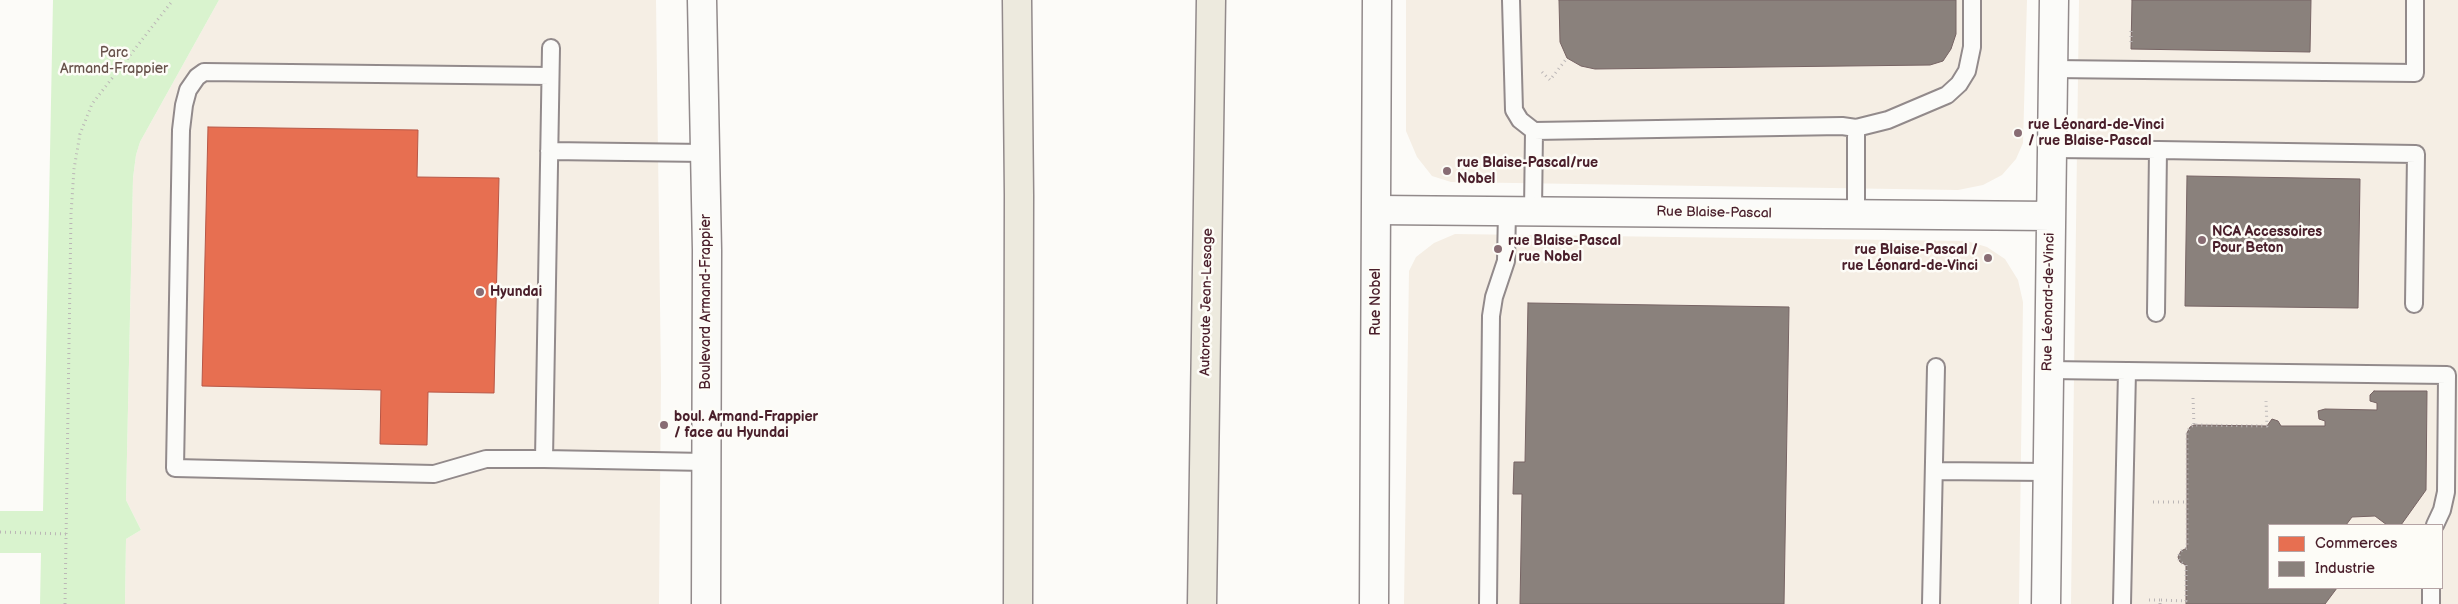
<!DOCTYPE html>
<html>
<head>
<meta charset="utf-8">
<style>
	body { margin:0 }
	#map { position:relative; width:2458px; height:604px; overflow:hidden; background:#fcfbf8; font-family:"Balsamiq Sans",sans-serif }
	canvas { display:block }
	.legend { position:absolute; left:2268px; top:524px; width:175px; height:65px; box-sizing:border-box; background:#fdfcf7; border:1px solid #b5a4a5; margin:0; padding:6px 9px; list-style:none; font-size:15px; color:#4a1f2b }
	.legend li { display:flex; align-items:center; gap:10px; height:25px }
	.legend b { width:25px; border:1px solid #b5a4a5 }
</style>
</head>
<body>
<div id="map">
<canvas width="2458" height="604"></canvas>
<ul class="legend">
<li><b style="height:14px;background:#e76f51"></b>Commerces</li>
<li><b style="height:14px;background:#8a817c"></b>Industrie</li>
</ul>
</div>
<script>
const context = document.querySelector('canvas').getContext('2d');
context.lineJoin = 'round';
function fill(path, color) { context.fillStyle = color; context.fill(path, 'evenodd'); }
const toPath = rows => new Path2D(rows.map(r => 'M' + r).join(''));
function trace(path, color, width, dash) { context.strokeStyle = color; context.lineWidth = width; context.lineCap = dash ? 'butt' : 'round'; context.setLineDash(dash || []); context.stroke(path); }
function label(font, color, halo, rows, align = 'center') {
  context.font = font + ' "Balsamiq Sans",sans-serif'; context.lineWidth = 5; context.setLineDash([]); context.textBaseline = 'middle'; context.strokeStyle = halo; context.fillStyle = color; for (const [text, x, y, turn = 0] of rows) {
    context.save(); context.translate(x, y); context.rotate((+turn || 0) * Math.PI / 180); context.textAlign = isNaN(turn) ? turn : align; if (halo) context.strokeText(text, 0, 0); context.fillText(text, 0, 0); context.restore();
  }
}
fill(toPath([
	[219,0,656,0,661,380,659,604,125,604,126,539,141,530,126,500,133,178,136,155,140,142],
	[1406,0,2027,0,2023,143,2016,159,2002,175,1983,185,1958,190,1451,182,1432,176,1417,157,1406,131],
	[2079,0,2458,0,2458,604,2071,604],
	[2269,525,2442,525,2442,588,2269,588],
	[1455,234,1967,241,1987,247,2005,259,2018,280,2023,302,2019,604,1404,604,1409,271,1416,257,1434,243]
]), '#f5eee4');
fill(toPath([
	[53,0,219,0,140,142,136,155,133,178,126,500,141,530,126,539,125,604,40,604,41,553,0,553,0,511,43,511]
]), '#d9f3ce');
const shops = toPath([
	[208,127,418,130,417,177,499,178,494,393,428,392,427,445,380,444,381,390,202,386,208,127]
]);
fill(shops, '#e76f51');
trace(shops, '#b85746', 1);
const industry = toPath([
	[1559,0,1956,0,1956,34,1951,49,1943,61,1930,65,1595,69,1581,66,1567,58,1560,42,1559,0],
	[2132,0,2311,0,2310,52,2131,49,2132,0],
	[2187,176,2360,179,2358,308,2185,306,2187,176],
	[1528,303,1789,307,1784,604,1520,604,1522,494,1513,494,1514,462,1525,462,1528,303],
	[2374,391,2427,391,2426,490,2401,525,2387,525,2375,516,2352,517,2346,525,2269,525,2269,588,2337,588,2325,604,2186,604,2186,565,2180,562,2178,557,2181,551,2187,548,2187,433,2190,427,2194,425,2267,426,2272,419,2278,421,2281,426,2325,426,2325,421,2319,419,2318,411,2325,409,2377,410,2377,403,2370,401,2370,395,2374,391]
]);
fill(industry, '#8a817c');
trace(industry, '#776464', 1);
const service = toPath([
	[1511,0,1514,110,1520,120,1534,131],
	[551,48,544,459,706,462],
	[2053,69,2415,73,2415,0],
	[1856,128,1888,120,1947,95,1959,84,1967,71,1972,47,1972,0],
	[2051,149,2158,150,2156,313],
	[2158,150,2416,154,2414,304],
	[549,151,705,153],
	[1533,211,1534,131,1842,126,1856,128,1856,215],
	[2048,370,2127,371,2122,604],
	[2127,371,2447,375,2446,492,2442,510,2435,525],
	[544,459,486,459,434,474,175,468,181,130,184,105,188,90,197,77,204,72,550,76],
	[1934,471,2047,472],
	[1488,604,1491,316,1494,297,1506,261,1507,211],
	[1931,604,1936,367],
	[2431,604,2431,588]
]);
const minor = toPath([
	[1377,210,2051,216],
	[2046,604,2054,0]
]);
const tertiary = toPath([
	[702,0,707,250,706,604],
	[1374,604,1377,0]
]);
const motorway = toPath([
	[1017,0,1019,195,1018,604],
	[1202,604,1211,0]
]);
trace(service, '#928a8b', 20);
trace(minor, '#928a8b', 31);
trace(tertiary, '#928a8b', 31);
trace(motorway, '#928a8b', 31);
trace(toPath([
	[2131,42,2131,30],
	[1542,72,1550,80,1567,58],
	[497,293,519,293],
	[2193,398,2194,425],
	[2153,502,2187,502],
	[0,532,66,534],
	[2149,600,2160,600],
	[65,604,71,214,74,169,80,134,92,104,173,0],
	[2160,604,2160,600,2186,601,2186,565,2180,562,2178,557,2181,551,2187,548,2187,433,2190,427,2194,425,2267,426,2266,401]
]), '#bbb6b6', 3, [1, 4]);
trace(service, '#fbfbf9', 16);
trace(minor, '#fbfbf9', 28);
trace(tertiary, '#fbfbf9', 28);
trace(motorway, '#edeade', 28);
for (const [x, y, r, color] of [
	[2018,133,5,"#886c73"],
	[1447,171,5,"#886c73"],
	[2202,240,5,"#886c73"],
	[1498,249,5,"#886c73"],
	[1988,258,5,"#886c73"],
	[480,292,5,"#886c73"],
	[664,425,5,"#886c73"]
]) { const dot = new Path2D(); dot.arc(x, y, r, 0, 2 * Math.PI); context.fillStyle = color; context.fill(dot); trace(dot, '#fdfcf7', 2); }
label('14px', '#67524b', '#fdfcf7', [
	["Parc",114,53],
	["Armand-Frappier",114,69]
]);
label('bold 14px', '#4a1f2b', '#fdfcf7', [
	["rue Léonard-de-Vinci",2028,125],
	["/ rue Blaise-Pascal",2028,141],
	["rue Blaise-Pascal/rue",1457,163],
	["Nobel",1457,179],
	["NCA Accessoires",2212,232],
	["Pour Beton",2212,248],
	["rue Blaise-Pascal",1508,241],
	["/ rue Nobel",1508,257],
	["rue Blaise-Pascal /",1978,250,"right"],
	["rue Léonard-de-Vinci",1978,266,"right"],
	["Hyundai",490,292],
	["boul. Armand-Frappier",674,417],
	["/ face au Hyundai",674,433]
], 'left');
label('14px', '#4a1f2b', '#fdfcf7', [
	["Rue Blaise-Pascal",1714,213,1],
	["Boulevard Armand-Frappier",706,302,-90],
	["Autoroute Jean-Lesage",1207,302,-89],
	["Rue Nobel",1376,302,-90],
	["Rue Léonard-de-Vinci",2049,302,-89]
]);
</script>
</body>
</html>
